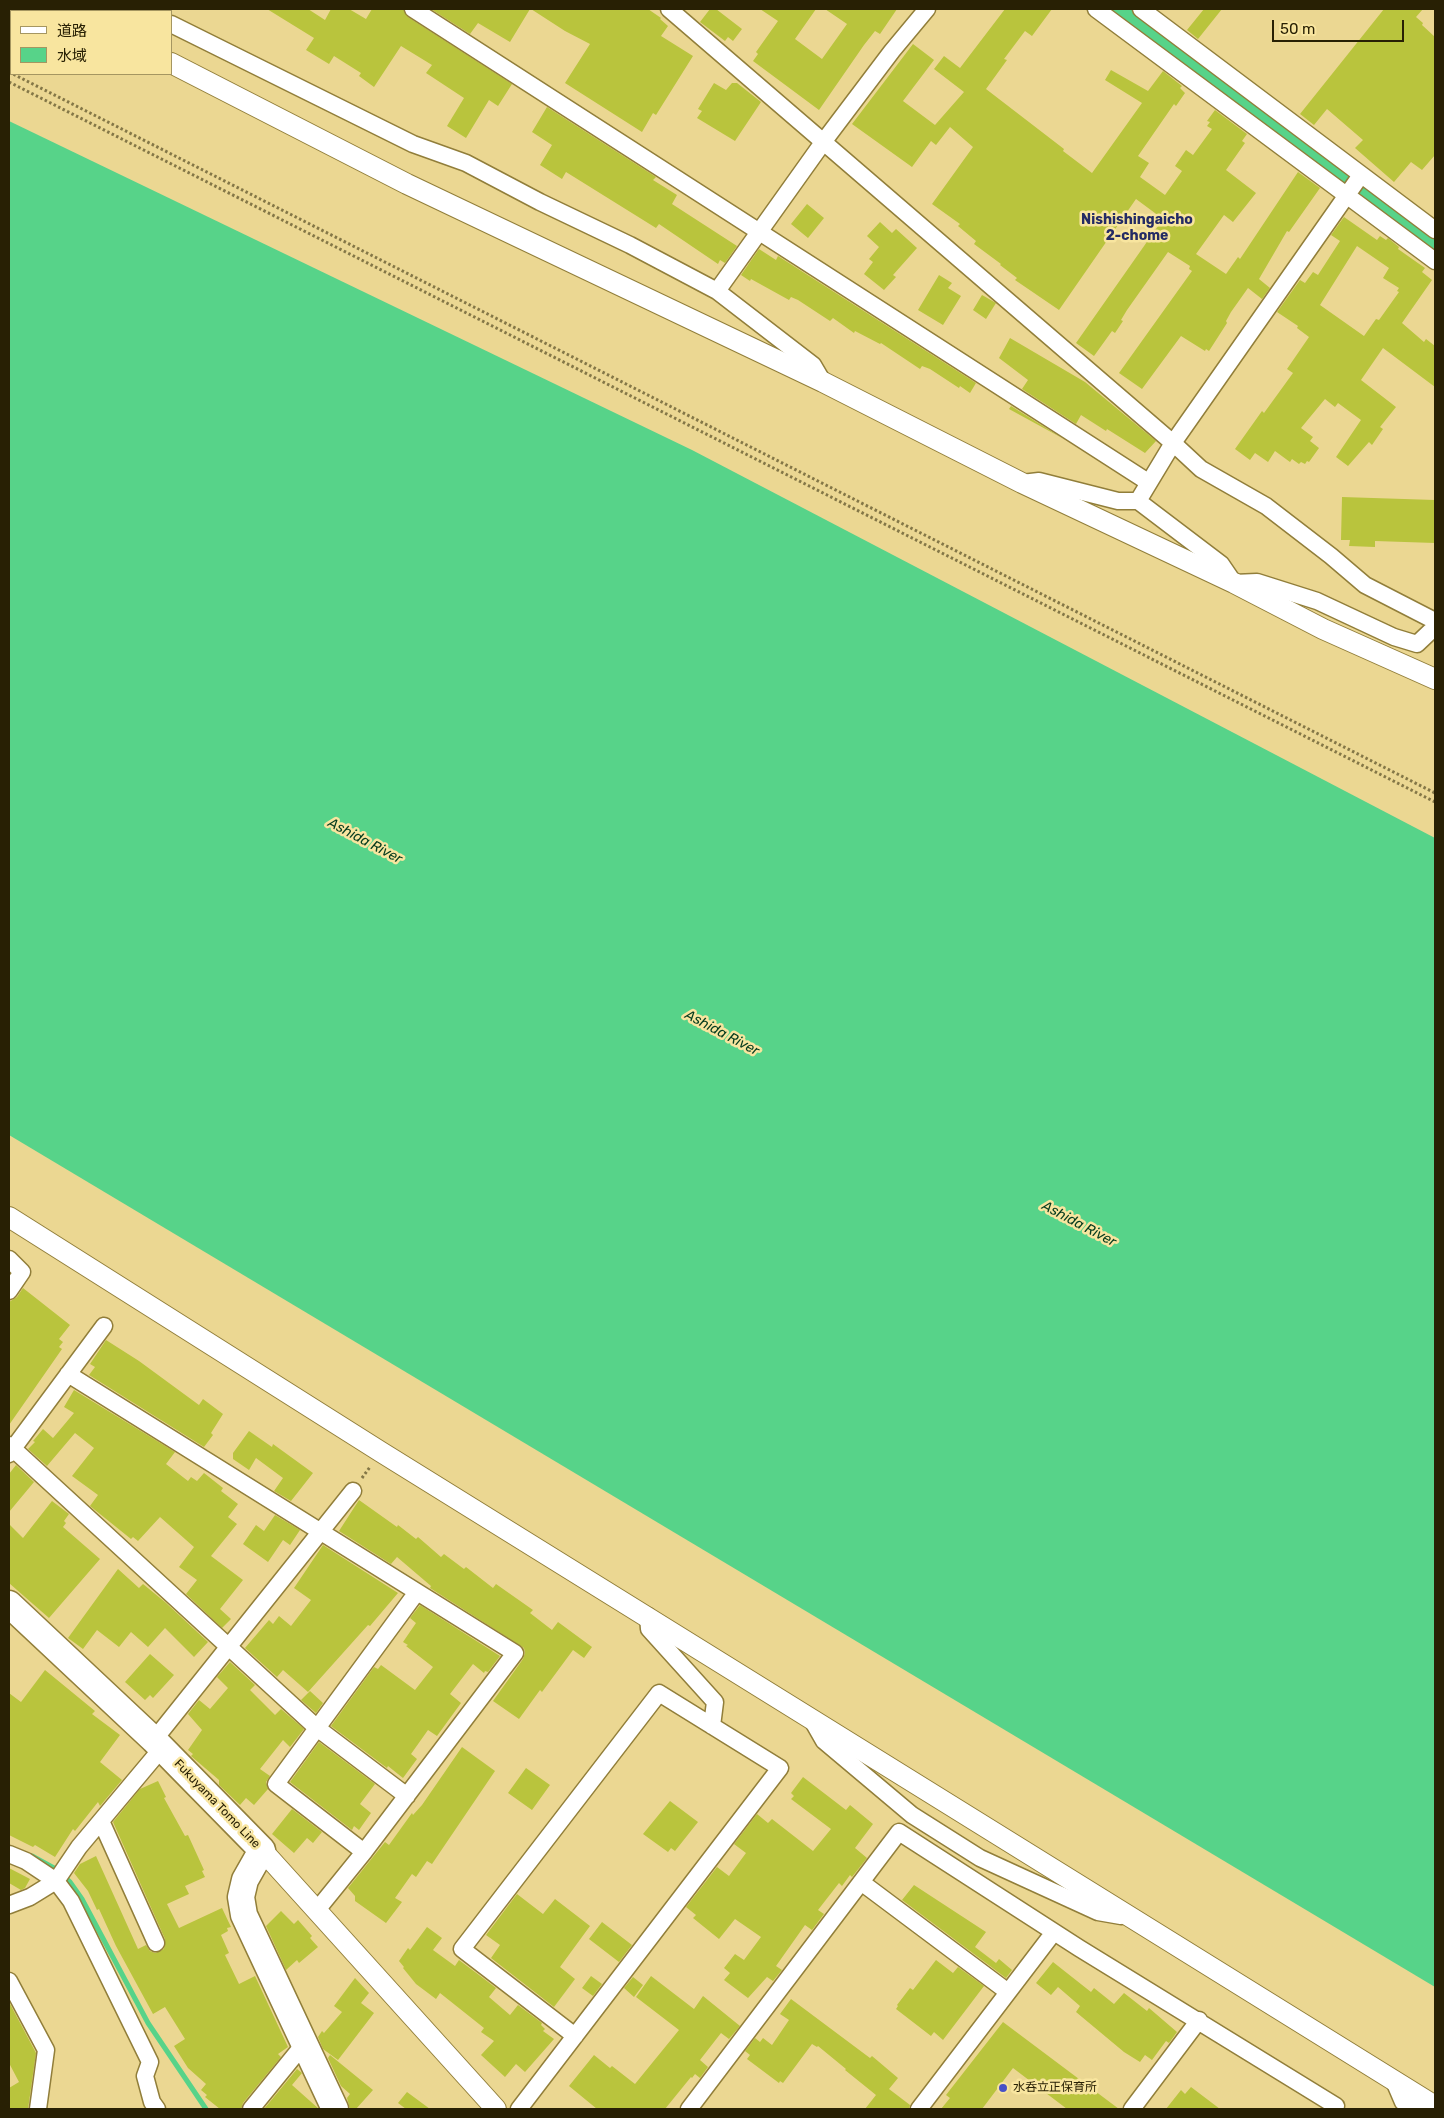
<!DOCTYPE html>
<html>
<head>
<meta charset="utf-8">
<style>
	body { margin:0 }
	#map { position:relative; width:1444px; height:2118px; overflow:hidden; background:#ebd792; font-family:Rubik,"Noto Sans JP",sans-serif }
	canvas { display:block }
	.frame { position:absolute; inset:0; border:10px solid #282004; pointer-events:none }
	.legend { position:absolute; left:10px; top:10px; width:162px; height:65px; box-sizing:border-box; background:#f8e59f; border:1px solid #a59661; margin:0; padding:6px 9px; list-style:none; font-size:15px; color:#282004 }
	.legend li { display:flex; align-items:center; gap:10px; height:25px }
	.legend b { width:25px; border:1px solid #a59661 }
	.scale { position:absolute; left:1272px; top:20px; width:132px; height:22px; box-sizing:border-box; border:2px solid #282004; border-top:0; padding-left:6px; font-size:15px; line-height:18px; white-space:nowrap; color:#282004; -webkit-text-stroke:4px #f8e59f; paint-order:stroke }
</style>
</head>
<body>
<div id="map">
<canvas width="1444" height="2118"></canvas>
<div class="frame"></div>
<ul class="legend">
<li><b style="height:6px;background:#fff"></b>道路</li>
<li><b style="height:14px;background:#57d389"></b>水域</li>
</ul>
<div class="scale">50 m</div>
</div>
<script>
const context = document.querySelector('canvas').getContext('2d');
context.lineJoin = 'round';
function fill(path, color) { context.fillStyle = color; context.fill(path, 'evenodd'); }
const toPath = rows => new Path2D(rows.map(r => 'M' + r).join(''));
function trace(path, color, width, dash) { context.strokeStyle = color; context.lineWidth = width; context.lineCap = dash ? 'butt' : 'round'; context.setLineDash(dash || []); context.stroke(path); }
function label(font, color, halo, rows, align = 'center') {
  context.font = font + ' Rubik,"Noto Sans JP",sans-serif'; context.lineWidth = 5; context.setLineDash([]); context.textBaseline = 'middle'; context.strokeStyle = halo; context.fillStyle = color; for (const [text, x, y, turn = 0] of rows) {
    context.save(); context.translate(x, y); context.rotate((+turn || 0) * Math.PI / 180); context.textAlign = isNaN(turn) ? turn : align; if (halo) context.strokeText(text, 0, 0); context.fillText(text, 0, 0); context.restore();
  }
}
fill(toPath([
	[9,121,692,450,1435,838,1435,1987,9,1135]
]), '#57d389');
trace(toPath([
	[32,1856,54,1868,70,1882,82,1899,148,2023,206,2109]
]), '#57d389', 5);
trace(toPath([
	[1117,9,1435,247]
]), '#57d389', 19);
fill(toPath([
	[267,9,308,9,325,20,331,9,349,9,366,19,372,9,403,9,408,17,512,84,498,106,489,100,466,138,447,126,464,98,426,73,432,65,401,46,374,87,359,76,361,73,334,56,329,64,306,50,314,38],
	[431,9,530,9,510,42,478,23,470,34],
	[531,9,648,9,661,18,660,19,668,26,661,36,693,56,656,115,653,113,642,132,565,83,590,44,565,31],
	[710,9,716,9,742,29,733,41,728,37,725,41,700,22],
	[760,9,816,9,795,39,822,59,847,24,825,9,897,9,880,34,875,31,864,45,819,110,753,61,758,54,756,52,778,21],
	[1005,9,1052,9,1032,36,1025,31,1004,59,1007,60,986,89,1064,149,1063,151,1092,173,1142,103,1105,80,1111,70,1148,91,1163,71,1182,86,1180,88,1185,93,1176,106,1174,104,1138,156,1149,163,1140,177,1165,195,1182,171,1175,166,1186,150,1193,155,1212,129,1207,126,1210,122,1207,121,1215,110,1247,134,1242,141,1245,143,1226,170,1256,193,1233,222,1224,215,1196,254,1226,274,1238,257,1240,259,1298,172,1320,188,1289,232,1287,231,1259,279,1270,288,1262,299,1248,288,1231,312,1226,321,1227,323,1209,351,1206,349,1205,351,1181,336,1142,389,1119,373,1192,271,1189,269,1190,266,1168,252,1127,310,1121,320,1123,321,1115,333,1112,331,1094,356,1076,343,1163,219,1136,199,1059,310,1015,280,1017,278,1000,265,1001,264,974,244,976,241,958,226,960,224,932,204,973,147,950,127,936,145,931,141,912,167,852,124,913,44,934,60,903,101,935,125,964,92,934,69,944,56,960,68],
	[1204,9,1222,9,1198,39,1187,30],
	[1384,9,1423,9,1416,17,1423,23,1422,25,1435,37,1435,155,1422,170,1411,162,1394,182,1355,148,1363,140,1327,109,1314,125,1300,114],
	[714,83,726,90,732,83,737,83,761,102,735,141,697,118,702,111,698,109],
	[547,107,656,177,653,180,677,195,672,204,737,246,725,263,720,260,718,264,659,224,656,228,566,172,562,179,540,165,552,145,532,132],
	[807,204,824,218,808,238,791,224],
	[1344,217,1377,240,1380,236,1386,240,1388,238,1399,247,1398,249,1425,268,1422,272,1432,280,1402,323,1424,342,1426,339,1435,346,1435,387,1383,348,1361,380,1396,407,1380,427,1383,429,1372,445,1369,442,1348,466,1336,457,1361,420,1338,403,1335,407,1325,399,1301,428,1313,437,1310,441,1319,448,1309,462,1307,461,1305,464,1301,462,1299,464,1292,459,1290,462,1275,451,1268,462,1255,453,1250,460,1235,449,1262,411,1264,413,1293,373,1287,369,1309,337,1297,328,1298,326,1277,312,1300,280,1305,283,1313,272,1318,275,1340,241,1331,235],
	[1357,246,1389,268,1383,278,1399,288,1397,291,1399,292,1379,320,1376,319,1364,336,1320,305],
	[880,222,892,233,896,229,917,248,893,275,896,277,884,290,864,274,873,262,869,259,879,247,867,236],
	[759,249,776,260,778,256,976,383,970,393,960,386,959,388,930,369,922,366,920,369,881,343,880,344,855,331,854,333,833,318,830,321,798,300,791,297,789,300,751,279,750,281,741,275],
	[939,275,952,283,948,288,961,296,943,325,918,310],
	[982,295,996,303,986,319,973,310],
	[1010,338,1085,382,1156,441,1145,453,1107,429,1106,431,1081,415,1076,424,1022,389,1028,380,999,358],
	[1011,406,1062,438,1009,409],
	[1342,497,1435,500,1435,543,1375,541,1375,547,1349,546,1350,540,1341,540],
	[23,1288,70,1325,59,1339,63,1342,59,1347,62,1349,9,1425,9,1302,17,1297],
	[106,1340,139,1361,199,1405,203,1399,223,1414,211,1433,213,1435,204,1447,89,1375,95,1367,90,1364],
	[74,1390,175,1452,166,1464,188,1481,191,1477,197,1481,204,1473,223,1488,221,1491,238,1504,228,1517,237,1524,211,1556,243,1580,220,1609,231,1619,222,1628,186,1594,197,1580,179,1567,194,1547,160,1517,138,1541,133,1537,131,1539,90,1506,98,1495,72,1476,94,1448,75,1433,47,1466,28,1449,35,1442,33,1441,43,1429,53,1438,74,1413,64,1407],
	[249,1431,272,1447,273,1444,313,1473,291,1501,274,1491,283,1478,256,1458,249,1470,233,1459,233,1453],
	[16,1465,34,1482,9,1512,9,1474],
	[359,1500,397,1527,398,1525,416,1539,418,1537,441,1557,444,1554,464,1569,466,1567,493,1588,496,1584,533,1610,530,1613,552,1630,558,1622,592,1647,584,1658,573,1650,542,1692,540,1690,519,1719,493,1701,523,1659,525,1653,524,1648,430,1588,431,1586,397,1557,391,1564,339,1531],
	[52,1501,69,1514,64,1521,66,1523,63,1527,100,1559,49,1618,9,1583,9,1524,23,1538],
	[275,1515,300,1530,290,1545,283,1540,268,1562,243,1544,256,1525,264,1531],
	[323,1545,398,1593,370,1626,368,1625,308,1692,283,1670,277,1677,245,1648,269,1620,273,1624,279,1616,291,1626,311,1600,294,1588],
	[118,1569,139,1588,143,1584,165,1602,208,1642,194,1657,165,1628,148,1647,131,1632,119,1647,97,1630,83,1649,68,1638],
	[420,1605,500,1656,488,1672,485,1671,484,1673,473,1664,450,1694,461,1703,437,1736,428,1730,411,1754,417,1759,403,1778,388,1766,387,1768,331,1726,374,1667,378,1669,381,1665,415,1690,433,1667,406,1646,408,1645,403,1642,416,1623,410,1618],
	[150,1654,174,1675,153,1698,150,1695,145,1700,125,1682],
	[230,1662,255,1685,250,1690,275,1715,281,1709,304,1729,290,1747,283,1740,260,1769,270,1776,266,1782,268,1789,254,1805,246,1798,240,1805,219,1785,219,1780,191,1756,193,1754,188,1750,202,1730,188,1714,199,1700,210,1709,228,1688,217,1677],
	[45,1670,95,1711,92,1714,120,1735,100,1762,122,1780,100,1806,98,1802,75,1831,73,1829,55,1857,35,1845,33,1847,9,1835,9,1693,21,1702],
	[310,1691,323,1703,316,1713,301,1700],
	[319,1742,375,1784,360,1804,371,1813,359,1830,354,1826,352,1830,290,1782],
	[462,1747,495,1771,432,1864,427,1861,416,1877,412,1874,395,1898,402,1902,386,1923,355,1901,355,1896,348,1888,385,1842,389,1845,412,1813,413,1815,422,1805],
	[526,1768,550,1785,532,1810,508,1793],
	[803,1777,846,1810,850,1805,873,1824,855,1848,867,1858,852,1877,850,1875,842,1886,839,1883,818,1910,824,1914,812,1930,805,1925,776,1966,782,1970,773,1981,767,1977,748,1998,724,1980,730,1973,724,1968,735,1954,744,1960,761,1937,735,1919,719,1939,693,1918,696,1915,686,1907,717,1867,729,1876,746,1853,734,1844,757,1814,768,1823,772,1819,813,1851,831,1829,791,1799,794,1796,791,1793],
	[158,1781,166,1797,164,1798,185,1836,188,1835,204,1870,202,1871,205,1877,185,1886,189,1894,167,1904,179,1928,222,1908,231,1927,227,1928,228,1931,221,1935,229,1953,225,1955,239,1984,255,1976,288,2047,278,2054,281,2057,243,2103,241,2109,220,2109,205,2097,207,2095,201,2090,206,2084,188,2068,174,2046,185,2039,165,2007,153,2014,116,1946,99,1909,97,1910,88,1891,74,1873,80,1864,96,1856,138,1949,146,1945,150,1951,155,1953,164,1949,165,1939,113,1822,140,1789],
	[670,1801,698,1822,675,1851,671,1848,668,1852,643,1834],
	[292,1809,322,1832,313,1843,307,1838,294,1853,272,1834],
	[9,1868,30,1879,25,1888,21,1890,9,1883],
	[914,1885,986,1932,975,1947,996,1963,999,1959,1012,1970,1006,1978,902,1900],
	[517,1894,543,1914,555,1899,590,1926,560,1967,575,1979,554,2007,491,1958,500,1945,486,1935],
	[281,1911,294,1924,298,1920,312,1936,310,1938,318,1947,299,1963,297,1960,286,1970,266,1926],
	[602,1922,632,1945,619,1962,589,1939],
	[427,1927,442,1938,433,1950,455,1966,459,1960,479,1975,496,1988,489,1997,510,2015,518,2005,542,2023,541,2025,545,2029,543,2031,554,2039,525,2072,516,2064,505,2077,481,2055,494,2041,481,2032,484,2028,440,1993,436,1999,416,1984,403,1968,404,1967,399,1961,408,1948,410,1950],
	[936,1960,953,1973,958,1967,984,1986,943,2040,934,2032,931,2036,896,2009,898,2006,897,2005,910,1988,913,1990],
	[1053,1962,1091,1992,1094,1988,1114,2004,1124,1993,1147,2011,1149,2008,1177,2032,1169,2043,1166,2041,1152,2060,1145,2055,1140,2062,1124,2052,1076,2012,1080,2006,1058,1987,1051,1995,1036,1983],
	[591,1976,602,1984,593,1996,582,1988],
	[651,1976,694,2009,703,1996,740,2026,729,2039,721,2033,700,2060,708,2067,700,2078,695,2074,692,2078,691,2077,665,2109,597,2109,569,2086,594,2055,610,2068,612,2066,635,2084,679,2030,636,1997],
	[633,1977,643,1985,634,1997,624,1988],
	[355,1978,369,1993,361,2003,374,2013,338,2060,323,2049,318,2037,322,2031,324,2033,342,2012,334,2006],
	[791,1999,870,2058,872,2056,898,2078,889,2089,910,2105,909,2109,865,2109,876,2095,845,2070,846,2069,818,2046,817,2047,812,2044,783,2083,780,2081,779,2083,747,2059,750,2055,745,2051,755,2038,760,2042,763,2038,772,2045,789,2020,780,2014],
	[9,2002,36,2053,28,2109,9,2109,9,2088,19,2082,9,2063],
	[1003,2022,1119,2109,1067,2109,1013,2068,982,2109,941,2109,950,2098,946,2095],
	[330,2055,373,2090,356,2109,350,2109,347,2098,350,2094,341,2086,328,2058],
	[297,2069,302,2073,292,2085,319,2109,264,2109],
	[1191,2087,1220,2109,1166,2109,1181,2090,1185,2094],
	[407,2092,430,2109,406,2109,398,2103]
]), '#b9c43d');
const minor = toPath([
	[141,9,146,11],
	[413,9,1148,482],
	[669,9,1173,443,1201,469,1266,506,1331,556,1365,585,1435,621],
	[1096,9,1435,261],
	[1141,9,1435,230],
	[171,24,413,144,466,163,540,202,630,245,717,291,813,365,823,382],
	[1361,175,1173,443,1138,501,1221,564,1234,583,1257,582,1317,601,1394,637,1417,644,1435,627],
	[717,291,824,141,892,51,927,9],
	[1022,483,1039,481,1118,501,1138,501],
	[9,1259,22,1272,9,1291],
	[68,1374,515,1653,364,1852,317,1910],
	[9,1445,317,1728,407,1796],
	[9,1454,104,1326],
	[648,1616,649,1629,715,1702,712,1726],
	[812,1720,824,1741,912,1815,980,1858,1098,1912,1121,1916,1126,1915],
	[154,1740,353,1491],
	[101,1821,156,1943],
	[364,1852,276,1784,417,1592],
	[9,1854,26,1861,56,1881,71,1901,150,2062,145,2076,152,2102,157,2109],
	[861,1882,1008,1992],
	[9,1905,30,1897,56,1881,79,1847,162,1748],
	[9,1981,46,2050,38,2109],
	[1394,2081,1403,2102,1412,2109],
	[251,2109,304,2044],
	[519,2109,780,1768,659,1693,462,1949,575,2036],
	[689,2109,899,1832,1079,1948,1336,2106,1334,2109],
	[919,2109,1054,1932],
	[1132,2109,1199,2020]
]);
const tertiary = toPath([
	[58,9,63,11],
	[171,63,407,184,823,382,1022,483,1234,583,1323,629,1435,679],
	[9,1217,381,1452,1435,2106],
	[262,1850,496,2109]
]);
const primary = toPath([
	[9,1604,154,1740,262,1850,245,1880,241,1897,244,1915,335,2109]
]);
trace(minor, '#917e3a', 19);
trace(tertiary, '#917e3a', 22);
trace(primary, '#917e3a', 29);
trace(toPath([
	[9,72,1435,793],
	[9,82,1435,802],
	[362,1478,370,1467]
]), '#847747', 3, [2.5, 2.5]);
trace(minor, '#fff', 16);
trace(tertiary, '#fff', 20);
trace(primary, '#fff', 26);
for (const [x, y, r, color] of [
	[1003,2088,5,"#4751c6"]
]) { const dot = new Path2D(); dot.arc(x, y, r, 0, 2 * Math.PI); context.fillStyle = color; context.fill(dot); trace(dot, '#f8e59f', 2); }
label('12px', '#282004', '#f8e59f', [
	["Fukuyama Tomo Line",217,1804,46]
]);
label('12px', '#282004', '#f8e59f', [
	["水呑立正保育所",1013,2088]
], 'left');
label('bold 14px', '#242b64', '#f8e59f', [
	["Nishishingaicho",1137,220],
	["2-chome",1137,236]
]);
label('italic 14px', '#053b1e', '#f8e59f', [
	["Ashida River",365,841,28],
	["Ashida River",722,1033,28],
	["Ashida River",1079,1224,28]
]);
</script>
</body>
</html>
